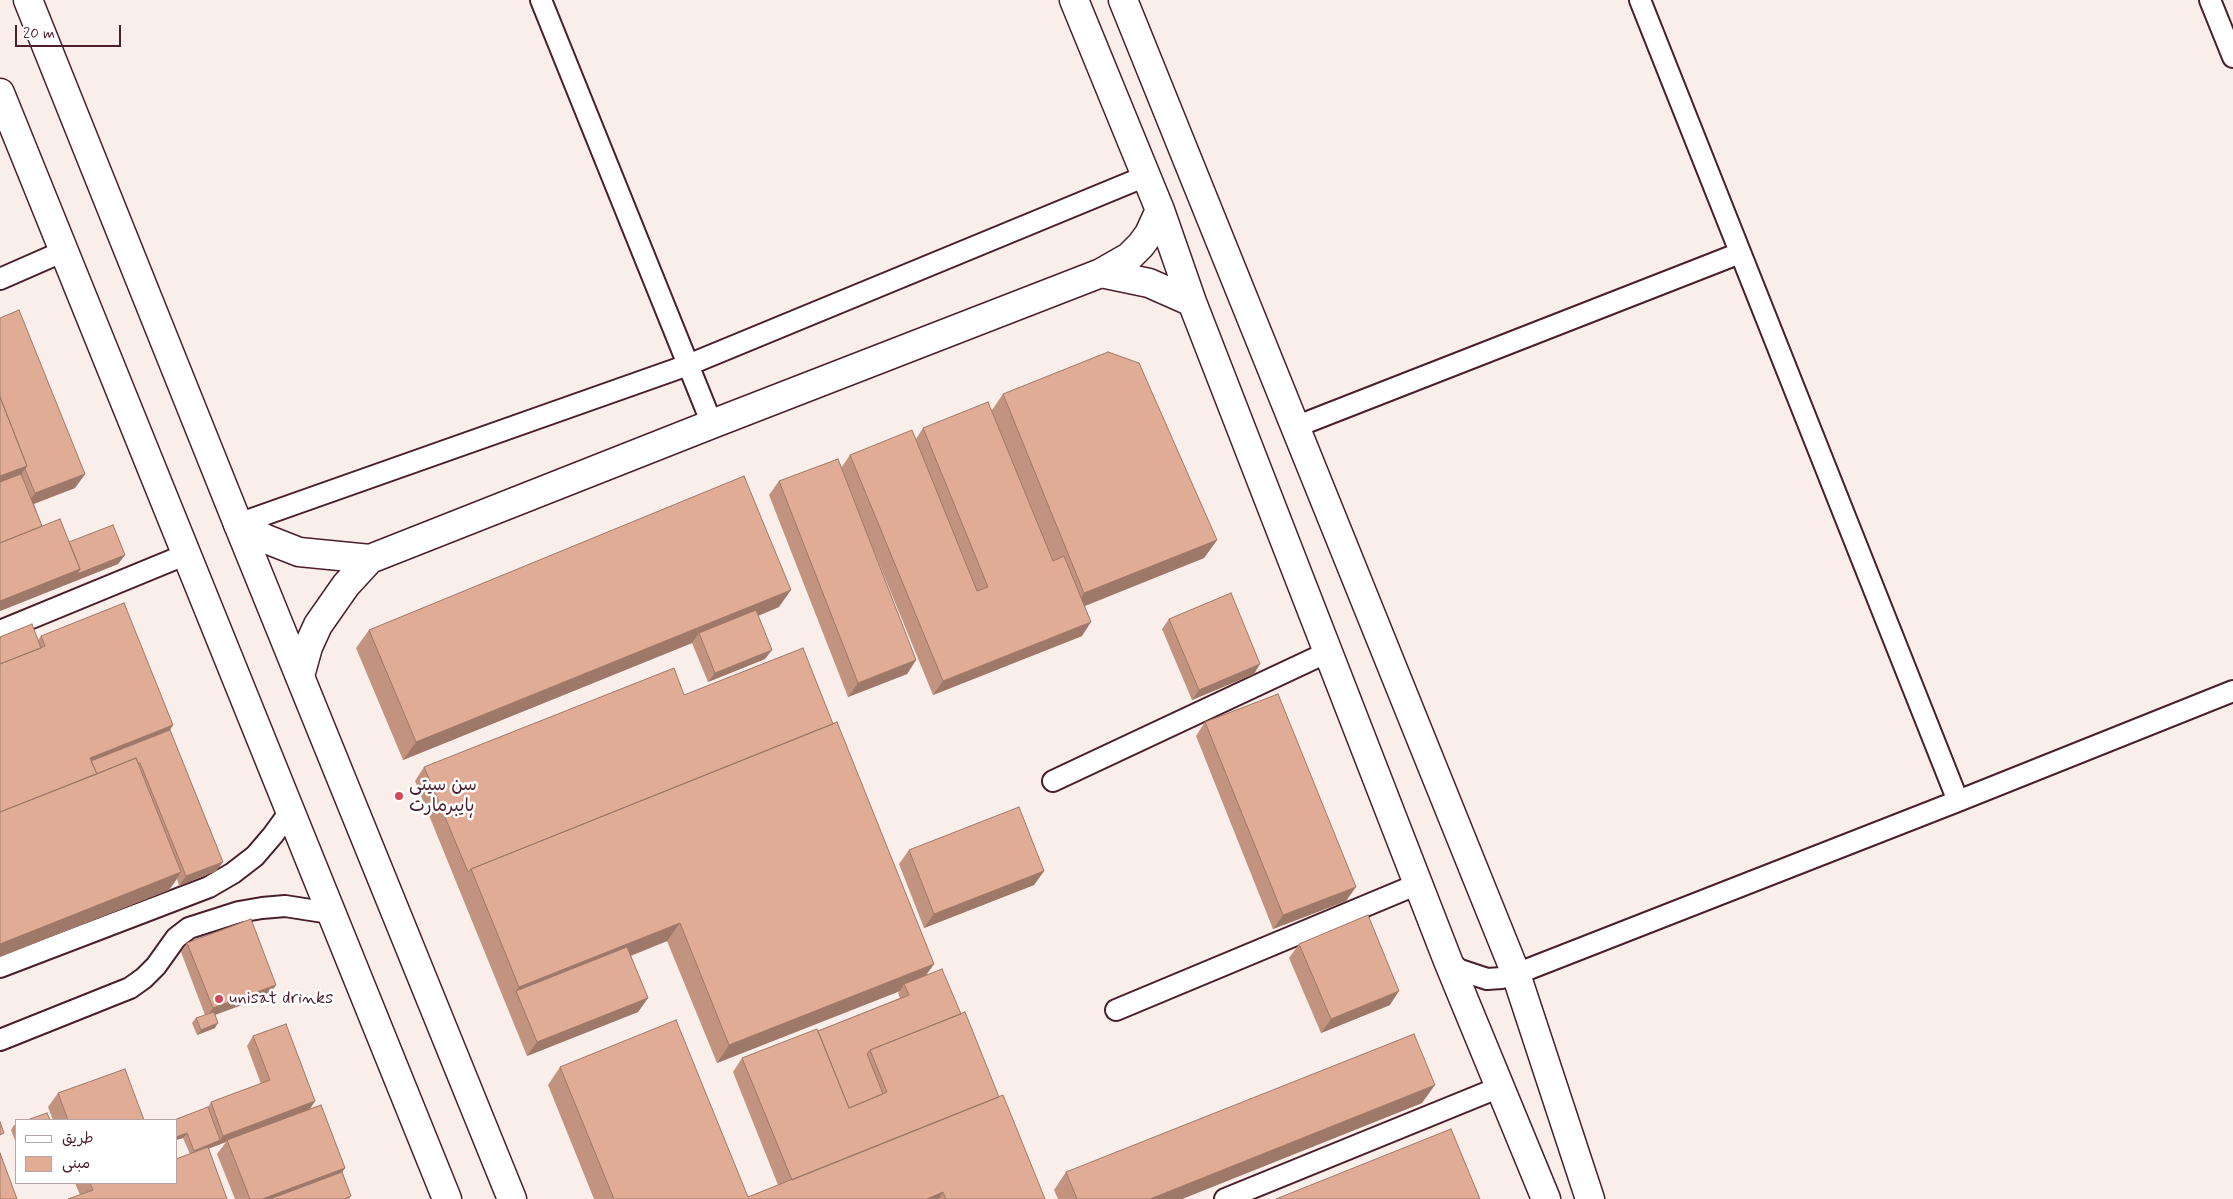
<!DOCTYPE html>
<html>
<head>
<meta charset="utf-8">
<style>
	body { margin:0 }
	#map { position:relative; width:2233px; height:1199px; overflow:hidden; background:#f9eeea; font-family:Mynerve,"Playpen Sans Arabic",sans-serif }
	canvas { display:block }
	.legend { position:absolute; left:15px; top:1119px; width:162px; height:65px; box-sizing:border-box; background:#fff; border:1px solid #b7a5aa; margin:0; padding:6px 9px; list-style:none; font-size:15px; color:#4a1f2b }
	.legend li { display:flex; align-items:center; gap:10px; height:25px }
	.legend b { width:25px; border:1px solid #b7a5aa }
	.scale { position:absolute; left:15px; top:25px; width:106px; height:22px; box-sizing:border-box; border:2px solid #4a1f2b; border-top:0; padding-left:6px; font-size:15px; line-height:18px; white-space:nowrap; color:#4a1f2b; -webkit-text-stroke:4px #fff; paint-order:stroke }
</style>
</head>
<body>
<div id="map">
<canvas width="2233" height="1199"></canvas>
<ul class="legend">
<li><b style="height:6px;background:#fff"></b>طريق</li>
<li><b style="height:14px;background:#e1ac95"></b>مبنى</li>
</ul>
<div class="scale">20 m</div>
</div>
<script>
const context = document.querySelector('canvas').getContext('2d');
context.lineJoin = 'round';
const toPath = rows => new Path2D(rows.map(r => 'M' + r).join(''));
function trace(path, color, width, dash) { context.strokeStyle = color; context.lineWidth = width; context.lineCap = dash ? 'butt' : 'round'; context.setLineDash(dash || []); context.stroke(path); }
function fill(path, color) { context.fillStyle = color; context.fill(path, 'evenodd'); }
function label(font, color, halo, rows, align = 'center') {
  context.font = font + ' Mynerve,"Playpen Sans Arabic",sans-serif'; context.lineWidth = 5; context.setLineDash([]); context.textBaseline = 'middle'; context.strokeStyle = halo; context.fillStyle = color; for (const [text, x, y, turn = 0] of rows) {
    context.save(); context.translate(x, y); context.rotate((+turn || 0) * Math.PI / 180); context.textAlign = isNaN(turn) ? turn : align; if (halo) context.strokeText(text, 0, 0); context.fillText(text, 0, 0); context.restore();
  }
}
const service = toPath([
	[541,0,712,424],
	[1640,0,1958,801],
	[2210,0,2233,57],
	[0,279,64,251],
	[1295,427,1740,253],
	[238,524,688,365,1146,176],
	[0,631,187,554],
	[1053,781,1328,652],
	[1448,961,1460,970,1487,979,1502,978,1516,974,1958,801,2233,691],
	[0,967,209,887,233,873,255,856,273,835,289,813],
	[1116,1010,1418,884],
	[0,1040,130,988,144,978,156,966,176,938,189,928,239,912,262,908,285,906,330,913],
	[1225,1199,1500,1087]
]);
const minor = toPath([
	[1074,0,1160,210,1192,302,1448,961,1546,1199],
	[1123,0,1516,974,1590,1199],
	[1101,273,1149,283,1192,302],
	[238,524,266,539,299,552,370,559],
	[300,676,308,647,318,625,346,585,370,559,712,424,1101,273,1129,257,1141,245,1149,234,1160,210]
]);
const secondary = toPath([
	[28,0,238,524,512,1199],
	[0,93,447,1199]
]);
trace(service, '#4a1f2b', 24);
trace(minor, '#4a1f2b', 31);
trace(secondary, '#4a1f2b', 31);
trace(service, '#fff', 20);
trace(minor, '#fff', 28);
trace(secondary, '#fff', 28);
fill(toPath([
	[0,318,85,474,75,488,34,504,42,526,69,542,125,555,118,564,0,611],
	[1003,394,1217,540,1204,558,1085,606,1082,636,933,695,862,522,916,660,907,674,848,697,769,495,779,481,841,468,850,455,916,439,923,428,992,410],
	[779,607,758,616,765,659,708,682,692,643,403,760,356,648,369,630],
	[1169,619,1254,674,1192,700,1162,629],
	[41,636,173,725,170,730,223,862,216,871,179,886,177,879,169,890,0,957,38,640],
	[684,695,833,724,934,964,926,975,961,1014,1045,1199,594,1199,548,1085,560,1067,748,1197,778,1185,733,1072,742,1058,818,1031,900,998,898,993,900,991,717,1063,667,941,631,956,648,998,638,1012,527,1056,415,781,424,767],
	[1205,722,1346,901,1273,929,1196,736],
	[909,850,1044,871,1034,885,924,928,899,864],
	[187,943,276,985,269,995,215,1015,215,1028,197,1035,192,1023,196,1018,205,1015,181,952],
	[1299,944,1390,1005,1321,1033,1289,958],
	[286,1024,315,1101,310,1109,321,1105,345,1168,342,1172,351,1196,349,1199,235,1199,217,1154,226,1142,208,1149,227,1199,68,1199,80,1195,75,1183,176,1183,176,1159,190,1154,183,1138,176,1140,176,1120,174,1120,208,1107,211,1102,261,1084,247,1046,253,1036],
	[58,1093,144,1120,53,1120,48,1107],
	[1422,1103,1182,1199,1058,1199,1054,1190,1066,1172],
	[14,1125,16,1125,16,1143,11,1130]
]), '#c29480');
fill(toPath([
	[27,466,15,483,0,489,0,476],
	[85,474,75,488,25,507,35,493],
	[1217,540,1204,558,1072,611,1084,593],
	[125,555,118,564,0,611,0,601,80,569],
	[791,590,779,607,701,639,699,633,692,643,403,760,416,742],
	[1091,622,1082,636,933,695,943,681],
	[772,650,765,659,708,682,715,673],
	[916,660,907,674,848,697,858,683],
	[1260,664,1254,674,1192,700,1199,690],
	[173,725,163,739,90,768,90,758],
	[223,862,216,871,179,886,186,876],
	[1044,871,1034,885,924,928,934,914],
	[181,872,169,890,0,957,0,944],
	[1356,887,1346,901,1273,929,1283,915],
	[680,923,667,941,519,1000,516,991,519,987],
	[934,964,921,982,904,984,900,991,717,1063,729,1045],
	[276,985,269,995,206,1018,213,1008],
	[1399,991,1390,1005,1321,1033,1331,1019],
	[648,998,638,1012,527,1056,537,1042],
	[218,1023,215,1028,197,1035,201,1030],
	[1435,1085,1422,1103,1182,1199,1150,1199],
	[315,1101,308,1111,227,1140,226,1142,191,1155,194,1151,220,1140,223,1136],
	[187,1133,183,1138,176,1140,176,1137],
	[345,1168,335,1182,289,1199,262,1199],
	[943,1192,939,1199,927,1199]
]), '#9e7868');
const building = toPath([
	[19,310,85,474,35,493,25,469,27,466,0,397,0,318,19,310],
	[1108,352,1139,363,1217,540,1084,593,1003,394,1108,352],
	[0,397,27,466,0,476,0,397],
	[988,402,1053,561,1064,556,1091,622,943,681,850,455,912,430,977,591,988,587,923,428,988,402],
	[838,459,916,660,858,683,779,481,838,459],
	[21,474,42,526,0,543,0,482,21,474],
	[744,476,791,590,416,742,369,630,744,476],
	[60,519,80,569,0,601,0,543,60,519],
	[113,525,125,555,77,574,80,569,69,542,113,525],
	[1231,593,1260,664,1199,690,1169,619,1231,593],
	[124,603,173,725,90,758,97,774,0,812,0,664,45,646,41,636,124,603],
	[756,610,772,650,715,673,699,633,756,610],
	[32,624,41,648,0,664,0,637,32,624],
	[803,648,833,724,471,869,468,872,424,767,674,668,684,695,803,648],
	[1278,694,1356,887,1283,915,1205,722,1278,694],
	[837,722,934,964,729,1045,680,923,519,987,471,869,837,722],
	[170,730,223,862,186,876,140,763,138,763,136,758,97,774,91,761,170,730],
	[136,758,181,872,0,944,0,812,136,758],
	[1019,807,1044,871,934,914,909,850,1019,807],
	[1368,915,1399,991,1331,1019,1299,944,1368,915],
	[251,919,276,985,213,1008,187,943,251,919],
	[627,947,648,998,537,1042,516,991,627,947],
	[942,969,961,1014,870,1050,867,1054,883,1094,849,1108,818,1031,909,995,904,984,942,969],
	[214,1012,218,1023,201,1030,196,1018,214,1012],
	[965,1012,999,1097,792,1180,742,1058,817,1029,849,1108,887,1092,870,1050,965,1012],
	[676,1020,748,1197,1003,1095,1045,1199,946,1199,943,1192,927,1199,614,1199,560,1067,676,1020],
	[286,1024,315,1101,223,1136,211,1102,270,1080,253,1036,286,1024],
	[1414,1034,1435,1085,1150,1199,1077,1199,1066,1172,1414,1034],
	[125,1069,144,1120,68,1120,58,1093,125,1069],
	[321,1105,345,1168,262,1199,250,1199,227,1140,321,1105],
	[208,1107,220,1140,194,1151,187,1133,176,1137,176,1120,174,1120,208,1107],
	[47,1113,50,1120,27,1120,47,1113],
	[0,1122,4,1133,0,1135,0,1122],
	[1451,1129,1480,1199,1276,1199,1451,1129],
	[208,1147,227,1199,68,1199,93,1190,90,1183,176,1183,176,1159,208,1147],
	[0,1153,17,1199,0,1199,0,1153],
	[342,1172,351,1196,344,1199,270,1199,342,1172]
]);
fill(building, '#e1ac95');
trace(building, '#9e7868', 1);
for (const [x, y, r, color] of [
	[399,796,5,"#d1495b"],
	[219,999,5,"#d1495b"]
]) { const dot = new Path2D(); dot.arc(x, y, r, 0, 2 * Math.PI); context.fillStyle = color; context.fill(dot); trace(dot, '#fff', 2); }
label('18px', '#4a1f2b', '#fff', [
	["سن سیتی",409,786],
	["ہایبرمارت",409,807],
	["unisat drinks",229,999]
], 'left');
</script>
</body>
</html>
